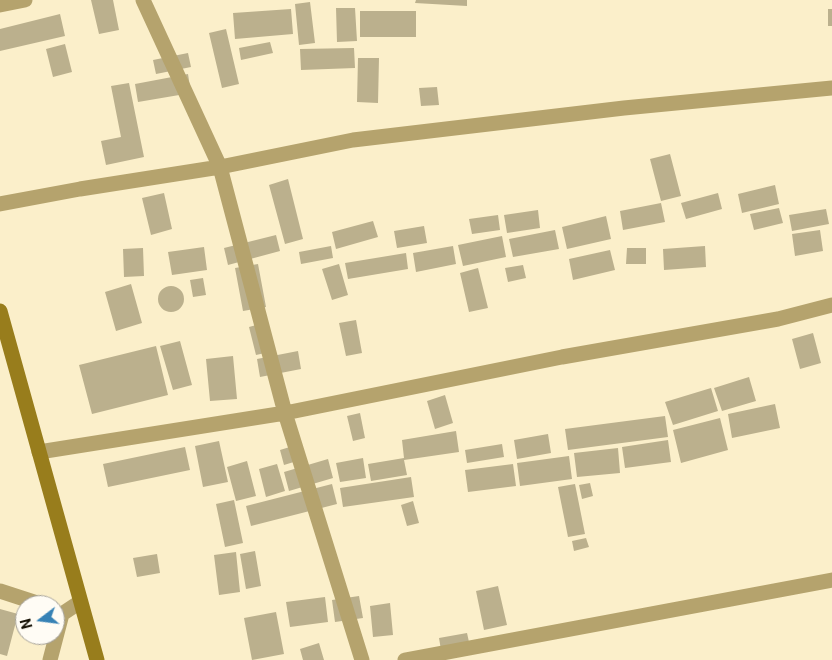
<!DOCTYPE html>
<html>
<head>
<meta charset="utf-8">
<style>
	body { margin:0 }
	#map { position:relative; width:832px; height:660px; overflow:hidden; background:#fbefca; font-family:Roboto,sans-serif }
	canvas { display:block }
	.north { position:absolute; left:15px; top:595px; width:50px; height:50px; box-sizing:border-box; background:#fffcf5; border:1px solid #a39f96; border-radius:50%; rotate:255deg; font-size:14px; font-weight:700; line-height:20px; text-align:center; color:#181307 }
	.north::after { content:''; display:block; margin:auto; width:18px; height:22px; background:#3782b5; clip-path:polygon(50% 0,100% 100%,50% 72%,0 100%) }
</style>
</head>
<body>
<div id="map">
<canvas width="832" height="660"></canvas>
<div class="north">N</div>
</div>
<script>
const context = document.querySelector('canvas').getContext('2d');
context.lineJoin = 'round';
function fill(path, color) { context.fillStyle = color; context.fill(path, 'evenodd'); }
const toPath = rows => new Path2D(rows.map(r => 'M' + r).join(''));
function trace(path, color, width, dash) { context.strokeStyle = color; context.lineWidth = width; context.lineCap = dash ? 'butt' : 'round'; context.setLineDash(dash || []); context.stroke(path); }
fill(toPath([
	[91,0,113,0,119,30,99,34],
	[416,0,467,0,467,6,415,3],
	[310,2,315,43,299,45,295,4],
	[336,8,355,8,357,41,337,42],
	[291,9,293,34,235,39,233,13],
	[828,9,832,9,832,26,828,26],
	[360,11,416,11,416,37,360,37],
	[60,14,65,36,0,51,0,29],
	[226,29,239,84,222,88,209,33],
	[270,42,273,53,241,60,239,48],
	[65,44,72,72,53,77,46,49],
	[354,48,355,68,301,70,300,49],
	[188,53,191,67,156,74,153,60],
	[358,58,379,58,378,103,357,102],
	[188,74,191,93,138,102,135,84],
	[129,83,144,157,106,165,101,141,121,137,111,86],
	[437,87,439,105,421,106,419,88],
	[670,154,681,196,661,201,650,159],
	[288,179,303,239,285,244,269,185],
	[775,185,779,204,742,213,738,194],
	[164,193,172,229,151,235,142,198],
	[718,193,722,209,686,219,681,203],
	[661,203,665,222,623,230,620,211],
	[779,208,783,223,754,230,750,214],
	[826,209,829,224,792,231,789,215],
	[538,210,540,228,507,233,504,215],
	[498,215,500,230,472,234,469,219],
	[606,216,611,239,567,249,562,227],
	[373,221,378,237,336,249,332,232],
	[424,226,427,243,397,248,394,231],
	[555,230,559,249,513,257,509,239],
	[820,230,823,251,795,256,792,234],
	[276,235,280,251,228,265,224,248],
	[502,236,506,257,463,266,458,245],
	[331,246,333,258,301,264,299,252],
	[453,246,456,264,416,272,413,253],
	[705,246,706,267,664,270,663,249],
	[204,247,207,270,172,275,168,252],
	[143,248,144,276,124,277,123,249],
	[627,248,646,248,646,264,626,264],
	[610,250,615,270,573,280,569,259],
	[406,253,408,269,348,279,345,263],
	[258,264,266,307,243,311,235,268],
	[339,264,348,295,332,300,322,269],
	[523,265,526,278,508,282,505,268],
	[478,268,488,308,469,312,460,273],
	[203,278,206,295,193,297,190,280],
	[131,284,142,323,116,331,105,292],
	'158 299a13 13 0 1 1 26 0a13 13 0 1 1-26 0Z',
	[356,320,362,353,346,356,339,323],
	[267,322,274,351,256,355,249,327],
	[813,333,821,363,800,369,792,339],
	[180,341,192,385,173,390,160,346],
	[156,346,168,395,92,414,79,365],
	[298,351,301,369,260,377,257,359],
	[233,356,237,399,210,401,206,359],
	[749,377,756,401,722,411,714,388],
	[711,388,718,411,673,425,665,402],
	[445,395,453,423,435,429,427,401],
	[775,404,780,428,732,438,728,414],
	[360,413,365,438,353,441,347,416],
	[665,416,668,437,568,450,565,429],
	[720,418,728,450,681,463,673,430],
	[456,431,459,452,404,460,407,475,371,481,368,464,404,458,402,440],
	[548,434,551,453,517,459,514,440],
	[668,440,671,462,625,468,622,447],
	[219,441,228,482,203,487,195,446],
	[502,444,504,457,467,463,465,450],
	[293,446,297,461,284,465,280,450],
	[185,447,190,470,108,487,103,464],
	[618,448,620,473,577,477,574,453],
	[569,456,572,479,520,486,517,463],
	[363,458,366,478,340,482,336,463],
	[328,459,333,478,289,491,284,472],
	[247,461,256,496,236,501,227,467],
	[277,464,285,491,266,497,259,469],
	[513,464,516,486,468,492,465,470],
	[411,477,414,497,343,507,340,488],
	[590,483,593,496,582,499,579,485],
	[332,484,337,504,251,526,246,506],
	[575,484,585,534,568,537,558,487],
	[234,500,243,543,225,547,216,504],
	[413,501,419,523,407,526,401,505],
	[586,538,589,547,574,551,572,541],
	[255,551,261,586,246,589,240,554],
	[236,552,240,592,219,595,214,555],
	[157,554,160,573,137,577,133,558],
	[498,586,507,625,484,630,476,591],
	[359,596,363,618,335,622,332,600],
	[325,597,328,622,290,627,286,602],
	[390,603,393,635,373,637,370,606],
	[0,609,18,614,7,656,0,654],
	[276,612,284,654,252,660,244,618],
	[467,633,471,651,442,656,439,638],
	[319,643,324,660,303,660,300,649]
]), '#bbb08d');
trace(toPath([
	[143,0,220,167,285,413,362,660],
	[0,5,25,0],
	[0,204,80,189,220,167,353,140,624,108,832,88],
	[39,452,285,413,562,357,778,319,832,305],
	[0,591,43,605],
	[50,660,62,614,80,602],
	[405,660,832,580]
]), '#b5a36d', 15);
trace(toPath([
	[0,311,97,660]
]), '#987d1c', 15);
</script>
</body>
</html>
